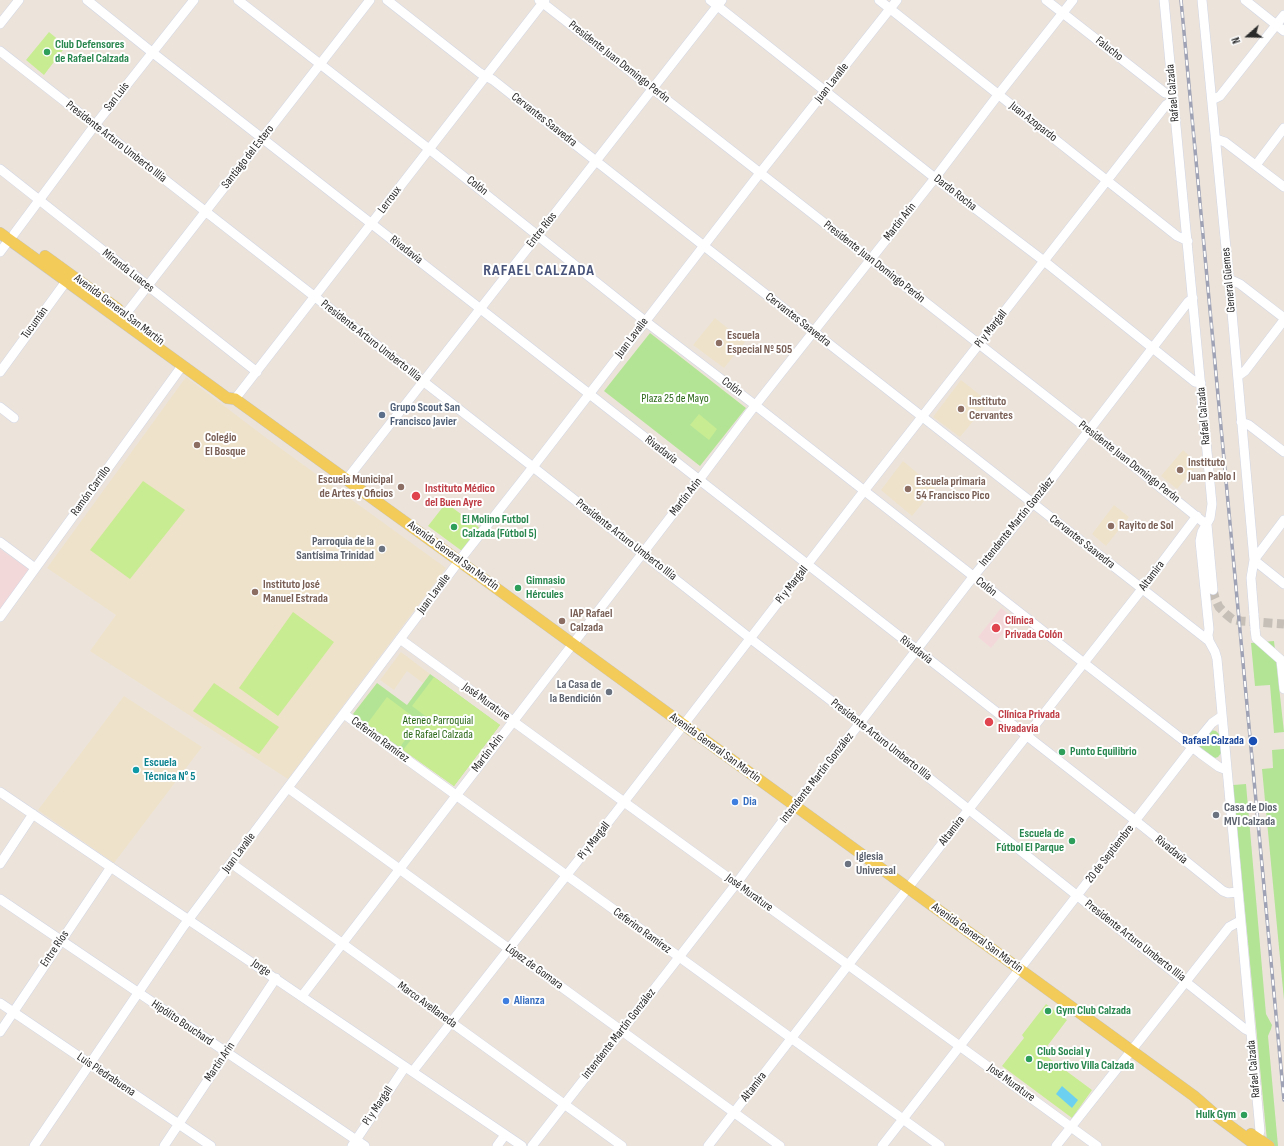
<!DOCTYPE html>
<html>
<head>
<meta charset="utf-8">
<style>
	body { margin:0 }
	#map { position:relative; width:1284px; height:1146px; overflow:hidden; background:#ece4db; font-family:"Sofia Sans Condensed",sans-serif }
	canvas { display:block }
	.north { position:absolute; left:1228px; top:16px; width:40px; height:40px; -webkit-text-stroke:3px #fff; paint-order:stroke; rotate:250deg; font-size:11px; font-weight:700; line-height:16px; text-align:center; color:#2a2a2a }
	.north::after { content:''; display:block; margin:auto; width:14px; height:18px; background:#2a2a2a; clip-path:polygon(50% 0,100% 100%,50% 72%,0 100%) }
</style>
</head>
<body>
<div id="map">
<canvas width="1284" height="1146"></canvas>
<div class="north">N</div>
</div>
<script>
const context = document.querySelector('canvas').getContext('2d');
context.lineJoin = 'round';
function fill(path, color) { context.fillStyle = color; context.fill(path, 'evenodd'); }
const toPath = rows => new Path2D(rows.map(r => 'M' + r).join(''));
function trace(path, color, width, dash) { context.strokeStyle = color; context.lineWidth = width; context.lineCap = dash ? 'butt' : 'round'; context.setLineDash(dash || []); context.stroke(path); }
function label(font, color, halo, rows, align = 'center') {
  context.font = font + ' "Sofia Sans Condensed",sans-serif'; context.lineWidth = 4; context.setLineDash([]); context.textBaseline = 'middle'; context.strokeStyle = halo; context.fillStyle = color; for (const [text, x, y, turn = 0] of rows) {
    context.save(); context.translate(x, y); context.rotate((+turn || 0) * Math.PI / 180); context.textAlign = isNaN(turn) ? turn : align; if (halo) context.strokeText(text, 0, 0); context.fillText(text, 0, 0); context.restore();
  }
}
fill(toPath([
	[715,318,745,342,724,368,693,345],
	[186,377,265,437,446,568,288,779,90,651,116,615,47,568],
	[961,380,989,402,960,437,933,417],
	[1183,450,1198,464,1177,489,1161,476],
	[903,461,935,488,912,516,881,490],
	[1114,505,1129,517,1106,546,1092,534],
	[401,652,430,674,423,683,407,671,394,690,380,680],
	[124,696,202,747,114,863,38,810]
]), '#eee2ca');
fill(toPath([
	[0,549,30,570,0,611],
	[1001,608,1015,619,991,648,978,637]
]), '#f3d8da');
fill(toPath([
	[650,333,746,408,700,466,604,391],
	[1274,641,1284,732,1274,733,1270,685,1255,686,1251,643],
	[430,674,500,725,454,786,353,714,377,683,407,705],
	[1211,730,1216,731,1220,735,1222,752,1218,757,1215,758,1213,757,1200,747,1200,744],
	[1284,749,1284,1000,1262,769,1273,768,1272,750],
	[1246,784,1266,1014,1272,1025,1271,1029,1268,1036,1278,1146,1274,1146,1267,1141,1233,785]
]), '#b3e496');
fill(toPath([
	[49,32,66,46,44,75,26,60],
	[699,414,717,429,709,440,690,425],
	[143,481,185,510,130,579,90,550],
	[446,503,480,528,462,551,428,526],
	[293,612,334,642,278,716,239,688],
	[434,677,500,725,454,786,403,750,428,718,412,706],
	[214,683,279,727,259,754,193,711],
	[387,697,419,721,400,747,367,724],
	[1046,1004,1067,1020,1042,1053,1092,1090,1072,1118,1002,1066,1024,1038,1022,1035]
]), '#c8ec92');
fill(toPath([
	[1062,1086,1078,1100,1072,1108,1056,1094]
]), '#6cd1f1');
trace(toPath([
	[1213,590,1215,598,1219,607,1226,614,1232,619,1241,621,1284,624]
]), '#c5bfb8', 9, [9, 4.5]);
const minor = toPath([
	[87,0,153,53,1136,821,1223,891,1228,893,1237,892],
	[238,0,429,149,645,321,755,405,1084,663,1201,754,1219,767,1227,770],
	[387,0,480,73,493,80,704,246,1209,641],
	[539,0,1089,430,1207,525],
	[710,0,935,178,1044,261,1195,382,1201,383],
	[879,0,1177,236,1188,241],
	[1046,0,1165,93,1173,94],
	[1164,0,1212,504,1210,518,1202,532,1200,541,1209,629,1208,635,1209,641,1215,652,1217,659,1260,1131,1258,1138],
	[1202,0,1229,279,1254,560,1251,578,1254,615],
	[1245,0,1284,31],
	[0,24,19,0],
	[0,51,533,467,751,639,860,723,1245,1029,1251,1032],
	[1212,100,1220,96,1284,15],
	[1216,139,1225,142,1284,187],
	[1256,165,1284,128],
	[0,169,257,372],
	[14,234,95,125,194,0],
	[0,252,9,240],
	[1229,279,1240,284,1284,318],
	[125,315,370,0],
	[0,372,70,276],
	[1238,376,1245,371,1284,320],
	[235,399,545,0],
	[0,407,14,418],
	[1241,422,1249,425,1284,452],
	[347,479,722,0],
	[1207,525,1213,590],
	[0,542,35,568],
	[1254,560,1284,520],
	[1254,560,1284,584],
	[0,617,182,366],
	[1255,629,1256,638,1281,660,1284,689],
	[400,639,1097,1146],
	[344,714,940,1146],
	[288,788,780,1146],
	[0,792,522,1146],
	[231,863,622,1146],
	[0,864,33,814],
	[0,899,365,1146],
	[302,996,699,480,750,412,935,178,998,95,1073,0],
	[0,1003,211,1146],
	[0,1032,111,867],
	[413,1071,624,802,864,491,1166,105,1169,103,1174,103],
	[34,1146,183,927,231,863,459,561,533,467,760,173,897,0],
	[164,1146,276,978],
	[352,1146,405,1067],
	[497,1146,505,1135],
	[532,1146,736,884,794,806,860,723,973,577,1033,503,1188,302,1193,298],
	[708,1146,969,809,1142,589,1197,516],
	[882,1146,1198,740,1212,723,1222,716],
	[1056,1146,1229,927,1240,921]
]);
const major = toPath([
	[0,233,219,392,227,398,235,399,459,561,684,725,1194,1096,1218,1117,1257,1146],
	[45,256,118,309],
	[1251,1134,1269,1146]
]);
trace(minor, '#d0d4e3', 10);
trace(major, '#c3c3c3', 12);
trace(minor, '#fff', 9);
trace(major, '#f3cb59', 11);
const rail = toPath([
	[1181,0,1284,1100]
]);
trace(rail, '#9ea2b4', 3.5);
trace(rail, '#fff', 2, [6]);
const minorBridge = toPath([
	[1254,615,1255,629]
]);
trace(minorBridge, '#d0d4e3', 10, []);
trace(minorBridge, '#fff', 9);
for (const [x, y, r, color] of [
	[47,52,4,"#2e9e5b"],
	[719,343,4,"#8d6e63"],
	[961,409,4,"#8d6e63"],
	[382,415,4,"#5c6f8a"],
	[197,445,4,"#8d6e63"],
	[1180,470,4,"#8d6e63"],
	[401,487,4,"#8d6e63"],
	[908,489,4,"#8d6e63"],
	[416,496,5,"#e0444e"],
	[1111,526,4,"#8d6e63"],
	[454,527,4,"#2e9e5b"],
	[382,549,4,"#6b7280"],
	[518,588,4,"#2e9e5b"],
	[255,592,4,"#8d6e63"],
	[562,621,4,"#8d6e63"],
	[996,628,5,"#e0444e"],
	[609,692,4,"#6b7280"],
	[989,722,5,"#e0444e"],
	[1253,741,5,"#1a4fb4"],
	[1062,752,4,"#2e9e5b"],
	[136,770,4,"#0f9aa8"],
	[735,802,4,"#3f7fe0"],
	[1216,815,4,"#6b7280"],
	[1072,841,4,"#2e9e5b"],
	[848,864,4,"#6b7280"],
	[506,1001,4,"#3f7fe0"],
	[1048,1011,4,"#2e9e5b"],
	[1029,1059,4,"#2e9e5b"],
	[1244,1115,4,"#2e9e5b"]
]) { const dot = new Path2D(); dot.arc(x, y, r, 0, 2 * Math.PI); context.fillStyle = color; context.fill(dot); trace(dot, '#fff', 1.5); }
label('bold 12px', '#27864d', '#fff', [
	["Club Defensores",55,45],
	["de Rafael Calzada",55,59],
	["El Molino Futbol",462,520],
	["Calzada (Fútbol 5)",462,534],
	["Gimnasio",526,581],
	["Hércules",526,595],
	["Punto Equilibrio",1070,752],
	["Escuela de",1064,834,"right"],
	["Fútbol El Parque",1064,848,"right"],
	["Gym Club Calzada",1056,1011],
	["Club Social y",1037,1052],
	["Deportivo Villa Calzada",1037,1066],
	["Hulk Gym",1236,1115,"right"]
], 'left');
label('12px', '#2a2a2a', '#fff', [
	["Falucho",1109,49,38],
	["Presidente Juan Domingo Perón",619,62,38],
	["Juan Lavalle",832,83,-52],
	["Rafael Calzada",1173,93,-95],
	["San Luis",117,97,-52],
	["Cervantes Saavedra",544,120,38],
	["Juan Azopardo",1033,122,38],
	["Presidente Arturo Umberto Illia",116,142,38],
	["Santiago del Estero",248,157,-52],
	["Colón",477,186,38],
	["Dardo Rocha",955,193,38],
	["Lerroux",390,200,-53],
	["Martín Arin",900,222,-52],
	["Entre Ríos",542,230,-52],
	["Rivadavia",406,250,38],
	["Presidente Juan Domingo Perón",874,262,38],
	["Miranda Luaces",128,271,38],
	["General Güemes",1229,280,-95],
	["Avenida General San Martín",119,310,37],
	["Cervantes Saavedra",798,320,38],
	["Tucumán",35,323,-54],
	["Pi y Margall",991,329,-52],
	["Juan Lavalle",632,338,-53],
	["Presidente Arturo Umberto Illia",371,341,38],
	["Colón",732,387,37],
	["Rafael Calzada",1204,416,-95],
	["Rivadavia",661,450,38],
	["Presidente Juan Domingo Perón",1129,462,38],
	["Ramón Carrillo",91,491,-54],
	["Martín Arin",686,497,-52],
	["Intendente Martín González",1017,522,-51],
	["Presidente Arturo Umberto Illia",626,540,38],
	["Cervantes Saavedra",1082,542,38],
	["Avenida General San Martín",453,556,36],
	["Altamira",1152,576,-53],
	["Pi y Margall",792,585,-52],
	["Colón",986,587,38],
	["Juan Lavalle",434,594,-53],
	["Rivadavia",916,650,38],
	["José Murature",486,702,36],
	["Ceferino Ramírez",380,740,36],
	["Presidente Arturo Umberto Illia",881,740,38],
	["Avenida General San Martín",715,748,36],
	["Martín Arin",488,753,-53],
	["Intendente Martín González",817,778,-52],
	["Altamira",952,831,-52],
	["Pi y Margall",594,841,-52],
	["Rivadavia",1171,850,39],
	["Juan Lavalle",239,853,-53],
	["20 de Septiembre",1110,854,-52],
	["José Murature",749,893,36],
	["Ceferino Ramírez",642,931,36],
	["Avenida General San Martín",977,938,36],
	["Presidente Arturo Umberto Illia",1135,941,38],
	["Entre Ríos",55,949,-56],
	["López de Gomara",534,967,36],
	["Jorge",261,968,34],
	["Marco Avellaneda",427,1005,36],
	["Hipólito Bouchard",182,1023,34],
	["Intendente Martín González",619,1034,-52],
	["Martín Arin",220,1062,-56],
	["Rafael Calzada",1254,1069,-95],
	["Luis Piedrabuena",106,1075,34],
	["José Murature",1011,1083,36],
	["Altamira",754,1087,-52],
	["Pi y Margall",378,1106,-56]
]);
label('bold 12px', '#785e54', '#fff', [
	["Escuela",727,336],
	["Especial Nº 505",727,350],
	["Instituto",969,402],
	["Cervantes",969,416],
	["Colegio",205,438],
	["El Bosque",205,452],
	["Instituto",1188,463],
	["Juan Pablo I",1188,477],
	["Escuela Municipal",393,480,"right"],
	["de Artes y Oficios",393,494,"right"],
	["Escuela primaria",916,482],
	["54 Francisco Pico",916,496],
	["Rayito de Sol",1119,526],
	["Instituto José",263,585],
	["Manuel Estrada",263,599],
	["IAP Rafael",570,614],
	["Calzada",570,628]
], 'left');
label('12px', '#2b6818', '#fff', [
	["Plaza 25 de Mayo",675,399],
	["Ateneo Parroquial",438,721],
	["de Rafael Calzada",438,735]
]);
label('bold 12px', '#4e5e75', '#fff', [
	["Grupo Scout San",390,408],
	["Francisco Javier",390,422]
], 'left');
label('bold 12px', '#be3a42', '#fff', [
	["Instituto Médico",425,489],
	["del Buen Ayre",425,503],
	["Clínica",1005,621],
	["Privada Colón",1005,635],
	["Clínica Privada",998,715],
	["Rivadavia",998,729]
], 'left');
label('bold 12px', '#5b616d', '#fff', [
	["Parroquia de la",374,542],
	["Santísima Trinidad",374,556],
	["La Casa de",601,685],
	["la Bendición",601,699],
	["Casa de Dios",1224,808,"left"],
	["MVI Calzada",1224,822,"left"],
	["Iglesia",856,857,"left"],
	["Universal",856,871,"left"]
], 'right');
label('bold 12px', '#164399', '#fff', [
	["Rafael Calzada",1244,741]
], 'right');
label('bold 12px', '#0d838f', '#fff', [
	["Escuela",144,763],
	["Técnica N° 5",144,777]
], 'left');
label('bold 12px', '#366cbe', '#fff', [
	["Dia",743,802],
	["Alianza",514,1001]
], 'left');
context.letterSpacing = '1px';
label('bold 16px', '#49547b', '#fff', [
	["RAFAEL CALZADA",539,271]
]);
context.letterSpacing = '0px';
</script>
</body>
</html>
